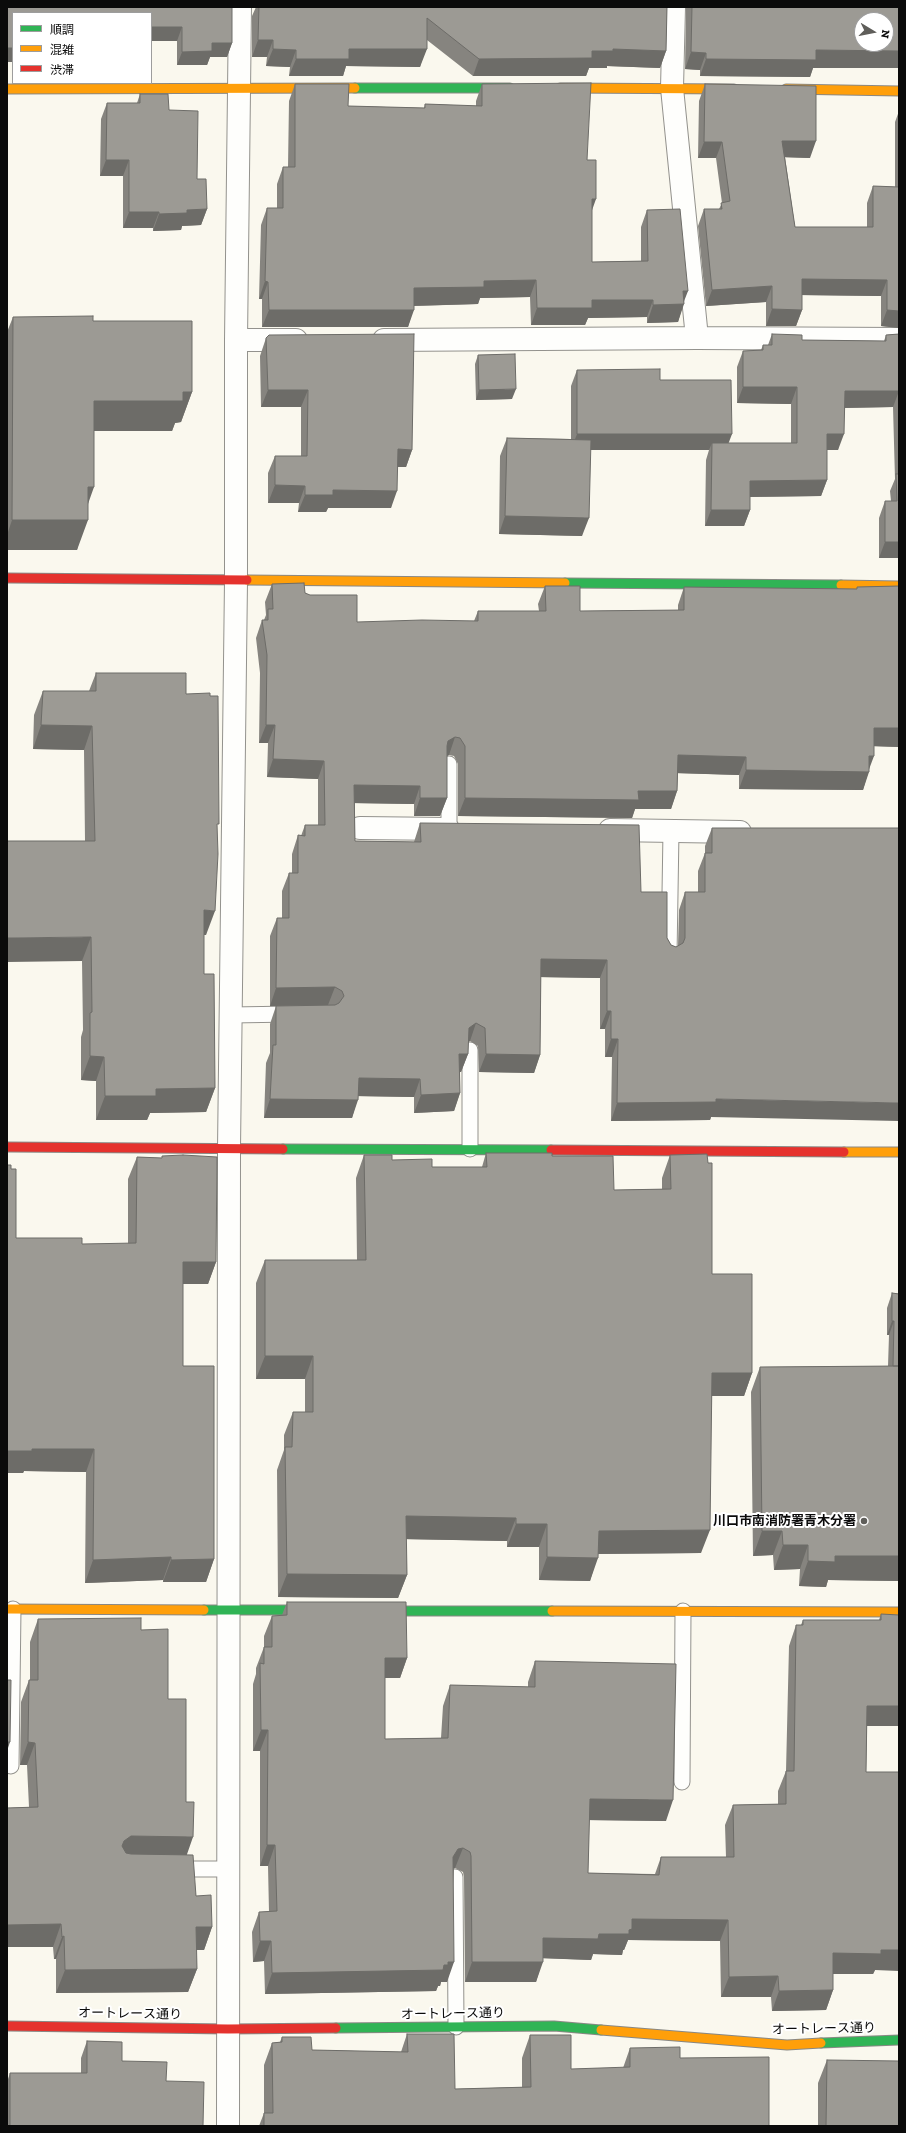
<!DOCTYPE html>
<html>
<head>
<meta charset="utf-8">
<style>
	body { margin:0 }
	#map { position:relative; width:906px; height:2133px; overflow:hidden; background:#faf8ee; font-family:"Zilla Slab","Noto Sans JP",serif }
	canvas { display:block }
	.frame { position:absolute; inset:0; border:8px solid #0b0b0b; pointer-events:none }
	.legend { position:absolute; left:12px; top:12px; width:140px; height:72px; box-sizing:border-box; background:#fff; border:1px solid #9d9d9d; margin:0; padding:5px 7px; list-style:none; font-size:12px; color:#0b0b0b }
	.legend li { display:flex; align-items:center; gap:8px; height:20px }
	.legend b { width:20px; border:1px solid #9d9d9d }
	.north { position:absolute; left:854px; top:12px; width:40px; height:40px; box-sizing:border-box; background:#fff; border:1px solid #9d9d9d; border-radius:50%; rotate:100deg; font-size:11px; font-weight:700; line-height:16px; text-align:center; color:#0b0b0b }
	.north::after { content:''; display:block; margin:auto; width:14px; height:18px; background:#5f5e5a; clip-path:polygon(50% 0,100% 100%,50% 72%,0 100%) }
</style>
</head>
<body>
<div id="map">
<canvas width="906" height="2133"></canvas>
<div class="frame"></div>
<ul class="legend">
<li><b style="height:5px;background:#30b455"></b>順調</li>
<li><b style="height:5px;background:#ff9f0a"></b>混雑</li>
<li><b style="height:5px;background:#e5322d"></b>渋滞</li>
</ul>
<div class="north">N</div>
</div>
<script>
const context = document.querySelector('canvas').getContext('2d');
context.lineJoin = 'round';
const toPath = rows => new Path2D(rows.map(r => 'M' + r).join(''));
function trace(path, color, width, dash) { context.strokeStyle = color; context.lineWidth = width; context.lineCap = dash ? 'butt' : 'round'; context.setLineDash(dash || []); context.stroke(path); }
function fill(path, color) { context.fillStyle = color; context.fill(path, 'evenodd'); }
function label(font, color, halo, rows, align = 'center') {
  context.font = font + ' "Zilla Slab","Noto Sans JP",serif'; context.lineWidth = 4; context.setLineDash([]); context.textBaseline = 'middle'; context.strokeStyle = halo; context.fillStyle = color; for (const [text, x, y, turn = 0] of rows) {
    context.save(); context.translate(x, y); context.rotate((+turn || 0) * Math.PI / 180); context.textAlign = isNaN(turn) ? turn : align; if (halo) context.strokeText(text, 0, 0); context.fillText(text, 0, 0); context.restore();
  }
}
const lane = toPath([
	[449,829,449,764],
	[669,956,671,831],
	[231,1015,293,1014],
	[470,1149,470,1050],
	[11,1766,13,1609],
	[682,1782,683,1611],
	[174,1869,228,1869],
	[455,1877,456,2027]
]);
const street = toPath([
	[674,7,672,88,697,338],
	[236,340,296,340],
	[384,340,697,338,899,339],
	[360,828,448,829],
	[610,830,740,832],
	[228,2126,229,1148,236,581,236,340,240,7]
]);
const fast = toPath([
	[355,88,510,88],
	[565,583,841,585],
	[283,1149,551,1150],
	[204,1610,314,1610],
	[376,1611,552,1611],
	[336,2028,554,2026,601,2030],
	[821,2043,899,2040]
]);
const slow = toPath([
	[560,88,734,89],
	[7,89,355,88],
	[786,89,899,91],
	[247,580,565,583],
	[841,585,899,586],
	[844,1152,899,1152],
	[7,1609,204,1610],
	[552,1611,899,1612],
	[601,2030,787,2045,821,2043]
]);
const jam = toPath([
	[7,578,247,580],
	[7,1147,283,1149],
	[551,1150,844,1152],
	[7,2026,228,2029,336,2028]
]);
trace(lane, '#93928d', 17);
trace(street, '#93928d', 24);
trace(fast, '#898884', 11);
trace(slow, '#898884', 11);
trace(jam, '#898884', 11);
trace(lane, '#fefefc', 15);
trace(street, '#fefefc', 22);
trace(fast, '#30b455', 9);
trace(slow, '#ff9f0a', 9);
trace(jam, '#e5322d', 9);
fill(toPath([
	[7,7,232,7,232,43,227,57,210,57,207,65,177,65,177,41,13,13,13,62,7,62],
	[256,7,667,7,666,51,660,68,607,66,607,68,589,68,586,76,473,76,427,40,420,67,346,66,343,76,289,76,290,67,266,66,267,57,252,57,252,16],
	[686,7,899,7,899,68,813,68,810,77,700,76,700,70,685,69],
	[295,84,348,106,424,108,425,104,476,106,476,101,482,84,587,160,592,210,592,262,641,261,641,227,647,210,684,301,678,322,647,323,647,317,588,318,585,325,531,325,530,297,480,298,478,304,414,306,408,327,262,327,262,299,259,299,261,225,267,208,277,208,277,184,283,167,288,167,289,101],
	[705,84,810,158,785,157,795,227,867,227,867,203,873,186,895,187,895,122,899,111,899,328,881,326,881,296,802,295,802,310,796,326,766,326,766,302,706,306,698,226,704,209,719,209,722,203,716,158,698,158,699,101],
	[140,94,169,110,197,179,207,209,201,225,182,226,181,230,153,231,153,228,123,228,123,176,100,176,101,119,107,103,137,103],
	[13,317,93,321,192,392,181,422,175,423,172,431,94,431,88,505,77,550,7,550,7,332],
	[772,334,802,340,884,341,886,335,899,334,899,558,879,558,879,518,885,501,891,501,890,491,895,479,893,407,845,408,838,450,827,450,827,480,821,496,750,497,750,510,744,526,705,526,706,460,709,450,590,450,582,536,499,534,500,456,507,438,571,439,571,386,577,370,660,380,728,443,791,443,791,404,737,403,737,367,743,351,761,350,763,345,768,345],
	[266,338,412,450,406,467,397,467,391,508,328,508,326,512,298,512,299,503,268,503,268,473,275,456,301,456,301,407,261,407,260,356],
	[478,355,512,399,476,400,475,364],
	[272,584,305,593,357,622,474,621,478,611,539,611,538,604,545,586,580,611,678,610,678,605,684,587,857,589,857,587,899,586,899,747,874,746,869,769,863,790,739,789,739,775,678,773,677,791,671,809,635,809,632,818,458,816,458,764,454,756,449,755,447,756,447,798,440,816,414,816,414,804,355,803,355,841,414,842,420,823,641,892,671,945,676,947,678,946,679,910,685,892,698,892,698,871,705,853,705,846,712,828,899,828,711,1117,710,1120,611,1121,612,1057,605,1057,605,1029,600,1029,600,978,541,977,540,1055,534,1073,479,1072,478,1046,470,1041,468,1042,468,1054,461,1072,460,1072,460,1093,454,1111,414,1113,414,1097,358,1096,352,1118,264,1118,266,1063,270,1053,270,1024,276,1006,270,1006,270,936,277,918,282,918,282,891,289,873,292,873,292,854,298,835,301,836,305,825,318,825,318,779,267,777,268,743,259,743,260,673,256,638,262,620,264,620,266,615,265,602],
	[96,673,186,694,217,828,206,935,204,935,204,974,215,1088,206,1112,150,1113,147,1120,96,1120,96,1081,81,1080,81,1037,83,1030,82,961,85,841,84,750,33,749,34,715,43,691,89,691],
	[486,1153,552,1156,614,1190,662,1189,662,1178,670,1155,712,1274,752,1373,744,1396,712,1396,701,1553,598,1554,590,1581,539,1580,539,1547,507,1547,507,1541,406,1539,407,1575,398,1598,278,1597,277,1470,284,1450,284,1435,293,1412,305,1412,305,1379,256,1379,256,1283,265,1260,357,1260,356,1178,364,1155,432,1167,482,1167],
	[162,1156,216,1262,208,1284,183,1284,183,1366,214,1559,206,1582,163,1582,163,1580,85,1583,86,1472,24,1471,23,1473,7,1473,7,1165,11,1169,16,1238,82,1244,128,1244,128,1179,137,1157,162,1158],
	[892,1293,899,1294,899,1581,828,1580,826,1587,799,1586,800,1569,774,1570,773,1555,753,1556,751,1392,760,1367,888,1366,889,1335,887,1335,887,1308],
	[287,1602,407,1658,400,1678,385,1678,385,1739,441,1738,443,1706,450,1685,528,1687,528,1682,535,1661,666,1821,589,1820,588,1873,655,1874,661,1857,726,1857,725,1825,733,1805,778,1804,778,1791,786,1771,789,1646,796,1625,801,1625,803,1620,879,1620,881,1614,899,1726,867,1726,866,1772,875,1970,873,1974,833,1974,833,1990,826,2010,772,2011,771,1997,721,1997,720,1941,628,1940,624,1950,623,1950,622,1955,593,1954,591,1960,543,1958,536,1982,465,1982,464,1877,463,1872,455,1868,454,1869,447,1982,441,1982,440,1986,438,1986,436,1991,265,1994,264,1961,253,1962,252,1932,259,1912,269,1912,268,1866,260,1866,260,1751,253,1751,253,1684,256,1674,256,1668,264,1647,264,1636,272,1616,282,1615],
	[38,1619,141,1630,168,1699,186,1802,187,1855,196,1896,212,1927,204,1950,196,1950,197,1969,188,1992,56,1993,56,1959,54,1959,53,1947,7,1947,7,1808,29,1807,27,1765,20,1765,21,1702,29,1680,30,1680,30,1642],
	[407,2034,455,2089,522,2087,522,2058,530,2035,571,2069,623,2068,630,2048,680,2058,769,2126,259,2126,264,2113,264,2065,272,2043,280,2042,282,2037,312,2050,401,2052],
	[87,2041,122,2061,166,2081,203,2126,7,2126,7,2082,10,2073,81,2073,81,2058],
	[827,2060,899,2126,818,2126,818,2083]
]), '#86847f');
fill(toPath([
	[151,27,182,27,177,41,151,41],
	[258,40,273,40,267,57,252,57],
	[212,43,232,43,227,57,210,57,207,65,177,65,182,52],
	[7,48,13,48,13,62,7,62],
	[273,49,296,50,290,67,266,66],
	[349,49,427,49,420,67,346,66,343,76,289,76,296,59],
	[613,49,666,51,660,68,607,66,607,68,589,68,586,76,473,76,479,59],
	[816,50,899,51,899,68,813,68,810,77,700,76,706,59],
	[691,52,706,53,700,70,685,69],
	[782,141,816,141,810,158,776,157],
	[704,142,722,142,716,158,698,158],
	[106,160,129,160,123,176,100,176],
	[592,199,596,199,590,216],
	[207,209,201,225,182,226,181,230,153,231,159,214,187,210],
	[129,212,159,212,153,228,123,228],
	[802,279,887,280,881,296,796,295],
	[536,280,530,297,480,298,478,304,408,306,414,288,484,281],
	[265,281,268,282,262,299,259,299],
	[772,286,766,302,706,306,712,290],
	[683,291,688,291,683,304,684,304,678,322,647,323,653,305],
	[592,300,653,300,647,317,588,318,585,325,531,325,537,308],
	[772,309,802,310,796,326,766,326],
	[269,310,414,310,408,327,262,327],
	[887,310,899,311,899,328,881,326],
	[743,387,797,387,791,404,737,403],
	[516,389,512,399,476,400,479,390],
	[268,390,308,390,301,407,261,407],
	[845,391,899,391,893,407,839,408],
	[183,392,192,392,181,422,175,423,172,431,83,431,94,401],
	[577,434,732,434,726,450,712,443,709,450,571,450],
	[827,434,844,434,838,450,821,450],
	[398,449,412,450,406,467,391,467],
	[827,480,821,496,744,497,750,481],
	[275,485,305,486,299,503,268,503],
	[88,487,94,487,83,518],
	[333,490,397,491,391,508,328,508,326,512,298,512,305,495],
	[711,510,750,510,744,526,705,526],
	[505,516,589,518,582,536,499,534],
	[12,520,88,520,77,550,7,550,7,535],
	[885,542,899,542,899,558,879,558],
	[41,725,92,726,84,750,33,749],
	[266,725,275,725,268,743,259,743],
	[874,728,899,728,899,747,867,746],
	[455,737,449,755,441,759,448,741],
	[678,755,746,757,739,775,672,773],
	[869,756,874,756,868,772,869,772,863,790,739,789,746,770],
	[273,759,324,761,318,779,267,777],
	[354,785,420,786,414,804,348,803],
	[638,791,677,791,671,809,635,809,632,818,458,816,465,798],
	[420,798,447,798,440,816,414,816],
	[204,910,215,911,206,935,195,934],
	[91,937,82,961,7,962,7,938],
	[541,959,607,960,600,978,534,977],
	[335,987,328,1005,270,1006,276,988],
	[607,1011,611,1011,605,1029,600,1029],
	[476,1023,470,1041,462,1046,469,1028],
	[611,1039,618,1039,612,1057,605,1057],
	[459,1054,468,1054,461,1072,453,1072],
	[486,1054,540,1055,534,1073,479,1072],
	[90,1056,104,1057,96,1081,81,1080],
	[359,1078,420,1079,414,1097,352,1096],
	[215,1088,206,1112,150,1113,147,1120,96,1120,105,1096,156,1089],
	[460,1093,454,1111,414,1113,421,1095],
	[270,1099,358,1100,352,1118,264,1118],
	[716,1099,899,1103,899,1121,711,1117,710,1120,611,1121,617,1103],
	[183,1262,216,1262,208,1284,175,1284],
	[892,1321,894,1321,889,1335,887,1335],
	[265,1356,313,1356,305,1379,256,1379],
	[712,1373,752,1373,744,1396,704,1396],
	[32,1449,94,1449,86,1472,24,1471,23,1473,7,1473,7,1451],
	[406,1516,516,1518,507,1541,398,1539],
	[516,1524,547,1524,539,1547,507,1547],
	[710,1530,701,1553,590,1554,599,1531],
	[762,1531,782,1531,773,1555,753,1556],
	[783,1545,808,1545,800,1569,774,1570],
	[835,1556,899,1556,899,1581,828,1580,826,1587,799,1586,808,1561],
	[171,1557,163,1580,85,1583,93,1560],
	[547,1557,598,1558,590,1581,539,1580],
	[214,1559,206,1582,163,1582,171,1560],
	[287,1574,407,1575,398,1598,278,1597],
	[385,1658,407,1658,400,1678,377,1678],
	[867,1706,899,1706,899,1726,859,1726],
	[261,1730,268,1730,260,1751,253,1751],
	[7,1742,10,1742,7,1751],
	[28,1742,35,1743,27,1765,20,1765],
	[590,1799,673,1800,666,1821,582,1820],
	[131,1836,193,1837,185,1860,115,1863,124,1841],
	[267,1845,275,1845,268,1866,260,1866],
	[463,1848,455,1868,450,1869,453,1857,458,1849],
	[632,1919,728,1920,720,1941,628,1940,624,1950,623,1950,622,1955,593,1954,591,1960,536,1958,543,1938,599,1934],
	[61,1924,53,1947,7,1947,7,1925],
	[196,1927,212,1927,204,1950,188,1950],
	[64,1936,56,1959,54,1959,62,1937],
	[260,1941,271,1941,264,1961,253,1962],
	[881,1950,899,1950,899,1971,875,1970,873,1974,826,1974,833,1953],
	[448,1962,454,1962,447,1982,441,1982,440,1986,438,1986,436,1991,265,1994,272,1973,444,1965],
	[472,1962,543,1962,536,1982,465,1982],
	[197,1969,188,1992,56,1993,65,1970],
	[778,1976,771,1997,721,1997,729,1977],
	[833,1990,826,2010,772,2011,779,1991]
]), '#6d6c68');
const building = toPath([
	[7,7,232,7,232,43,212,43,212,51,182,52,182,27,151,27,151,13,13,13,13,48,7,48,7,7],
	[259,7,667,7,666,51,613,49,613,51,592,51,592,58,479,59,427,18,427,49,349,49,349,59,296,59,296,50,273,49,273,40,258,40,259,7],
	[692,7,899,7,899,51,816,50,816,60,706,59,706,53,691,52,692,7],
	[862,20,886,20,886,44,862,44,862,20],
	[591,83,587,160,596,160,596,199,592,199,592,262,648,261,647,210,680,209,688,291,683,291,684,304,653,305,653,300,592,300,592,308,537,308,536,280,484,281,484,287,414,288,414,310,269,310,268,282,265,281,267,208,283,208,283,167,295,167,295,84,349,84,348,106,425,108,425,104,482,106,482,84,591,83],
	[705,84,816,86,816,141,782,141,795,227,873,227,873,186,899,187,899,311,887,310,887,280,802,279,802,310,772,309,772,286,712,290,704,209,722,209,721,203,730,201,722,142,704,142,705,84],
	[140,94,168,94,169,110,198,111,197,179,206,179,207,209,187,210,187,213,159,214,159,212,129,212,129,160,106,160,107,103,140,103,140,94],
	[93,316,93,321,192,321,192,392,183,392,183,401,94,401,94,487,88,487,88,520,12,520,13,317,93,316],
	[414,334,412,450,398,449,397,491,333,490,333,495,305,495,305,486,275,485,275,456,307,456,308,390,268,390,266,338,269,335,414,334],
	[772,334,802,335,802,340,886,341,886,335,899,334,899,391,845,391,844,434,827,434,827,480,750,481,750,510,711,510,712,443,797,443,797,387,743,387,743,351,763,350,763,345,772,345,772,334],
	[515,354,516,389,479,390,478,355,515,354],
	[660,369,660,380,731,380,732,434,577,434,577,370,660,369],
	[507,438,591,440,589,518,505,516,507,438],
	[896,474,899,474,899,542,885,542,885,501,897,501,896,474],
	[304,583,305,593,310,595,357,595,357,622,422,620,478,621,478,611,546,611,545,586,580,586,580,611,684,610,684,587,857,589,857,587,899,586,899,728,874,728,874,756,869,756,869,772,746,770,746,757,678,755,677,791,638,791,639,800,465,798,465,746,460,738,455,737,448,741,447,746,447,798,420,798,420,786,354,785,355,841,421,842,420,823,639,825,641,892,667,892,667,938,671,945,676,947,683,943,685,938,685,892,705,892,705,853,712,853,712,828,899,828,899,1103,716,1099,716,1102,617,1103,618,1039,611,1039,611,1011,607,1011,607,960,541,959,540,1055,486,1054,485,1028,476,1023,469,1028,468,1054,459,1054,460,1093,421,1095,420,1079,359,1078,358,1100,270,1099,273,1045,276,1045,276,1006,335,1005,339,1003,344,996,342,991,335,987,276,988,277,918,289,918,289,873,298,873,298,835,305,836,305,825,325,825,324,761,273,759,275,725,266,725,267,655,262,620,268,620,268,609,273,609,272,584,304,583],
	[96,673,186,673,186,694,210,693,210,696,218,696,219,824,217,824,218,854,215,911,204,910,204,974,214,974,215,1088,156,1089,156,1096,105,1096,104,1057,90,1056,90,1013,92,1012,91,937,7,938,7,841,95,841,92,726,41,725,43,691,96,691,96,673],
	[486,1153,552,1153,552,1156,613,1156,614,1190,671,1189,670,1155,707,1154,708,1163,712,1163,712,1274,752,1274,752,1373,712,1373,710,1530,599,1531,598,1558,547,1557,547,1524,516,1524,516,1518,406,1516,407,1575,287,1574,285,1447,292,1447,293,1412,313,1412,313,1356,265,1356,265,1260,366,1260,364,1155,392,1155,392,1160,432,1159,432,1167,487,1167,486,1153],
	[183,1155,217,1157,216,1262,183,1262,183,1366,214,1366,214,1559,171,1560,171,1557,93,1560,94,1449,32,1449,32,1451,7,1451,7,1165,11,1165,11,1169,16,1169,16,1238,82,1238,82,1244,136,1243,137,1157,162,1158,162,1156,183,1155],
	[892,1293,899,1294,899,1366,893,1366,894,1321,892,1321,892,1293],
	[899,1366,899,1556,835,1556,835,1562,808,1561,808,1545,783,1545,782,1531,762,1531,760,1367,899,1366],
	[287,1602,406,1602,407,1658,385,1658,385,1739,448,1738,450,1685,535,1687,535,1661,676,1664,673,1800,590,1799,588,1873,659,1875,661,1857,734,1857,733,1805,786,1804,786,1771,794,1771,796,1625,803,1625,803,1620,881,1620,881,1614,899,1615,899,1706,867,1706,866,1772,899,1772,899,1950,881,1950,881,1954,833,1953,833,1990,779,1991,778,1976,729,1977,728,1920,632,1919,632,1929,629,1930,629,1934,599,1934,598,1939,543,1938,543,1962,472,1962,471,1856,470,1852,463,1848,458,1849,453,1857,454,1962,448,1962,448,1965,444,1965,443,1970,272,1973,271,1941,260,1941,259,1912,277,1911,275,1845,267,1845,268,1730,261,1730,260,1663,264,1664,264,1647,272,1647,272,1616,287,1615,287,1602],
	[141,1618,141,1630,168,1629,168,1699,186,1699,186,1802,194,1802,193,1837,131,1836,124,1841,122,1846,126,1853,131,1854,193,1855,196,1896,211,1895,212,1927,196,1927,197,1969,65,1970,64,1936,62,1937,61,1924,7,1925,7,1808,38,1807,35,1743,28,1742,29,1680,38,1680,38,1619,141,1618],
	[7,1680,11,1680,10,1742,7,1742,7,1680],
	[407,2034,454,2034,455,2089,531,2087,530,2035,571,2035,571,2069,630,2067,630,2048,680,2047,680,2058,769,2057,769,2126,264,2126,264,2113,273,2113,272,2043,282,2042,282,2037,311,2037,312,2050,408,2052,407,2034],
	[87,2041,122,2042,122,2061,167,2062,166,2081,204,2082,203,2126,10,2126,10,2073,87,2073,87,2041],
	[827,2060,899,2061,899,2126,826,2126,827,2060]
]);
fill(building, '#9c9a94');
trace(building, '#6d6c68', 1);
for (const [x, y, r, color] of [
	[864,1521,4,"#5f5e5a"]
]) { const dot = new Path2D(); dot.arc(x, y, r, 0, 2 * Math.PI); context.fillStyle = color; context.fill(dot); trace(dot, '#fff', 1.5); }
label('bold 13px', '#0b0b0b', '#fff', [
	["川口市南消防署青木分署",856,1521]
], 'right');
label('13px', '#0b0b0b', '#fff', [
	["オートレース通り",130,2014,1],
	["オートレース通り",453,2014,-1],
	["オートレース通り",824,2029,-1]
]);
</script>
</body>
</html>
